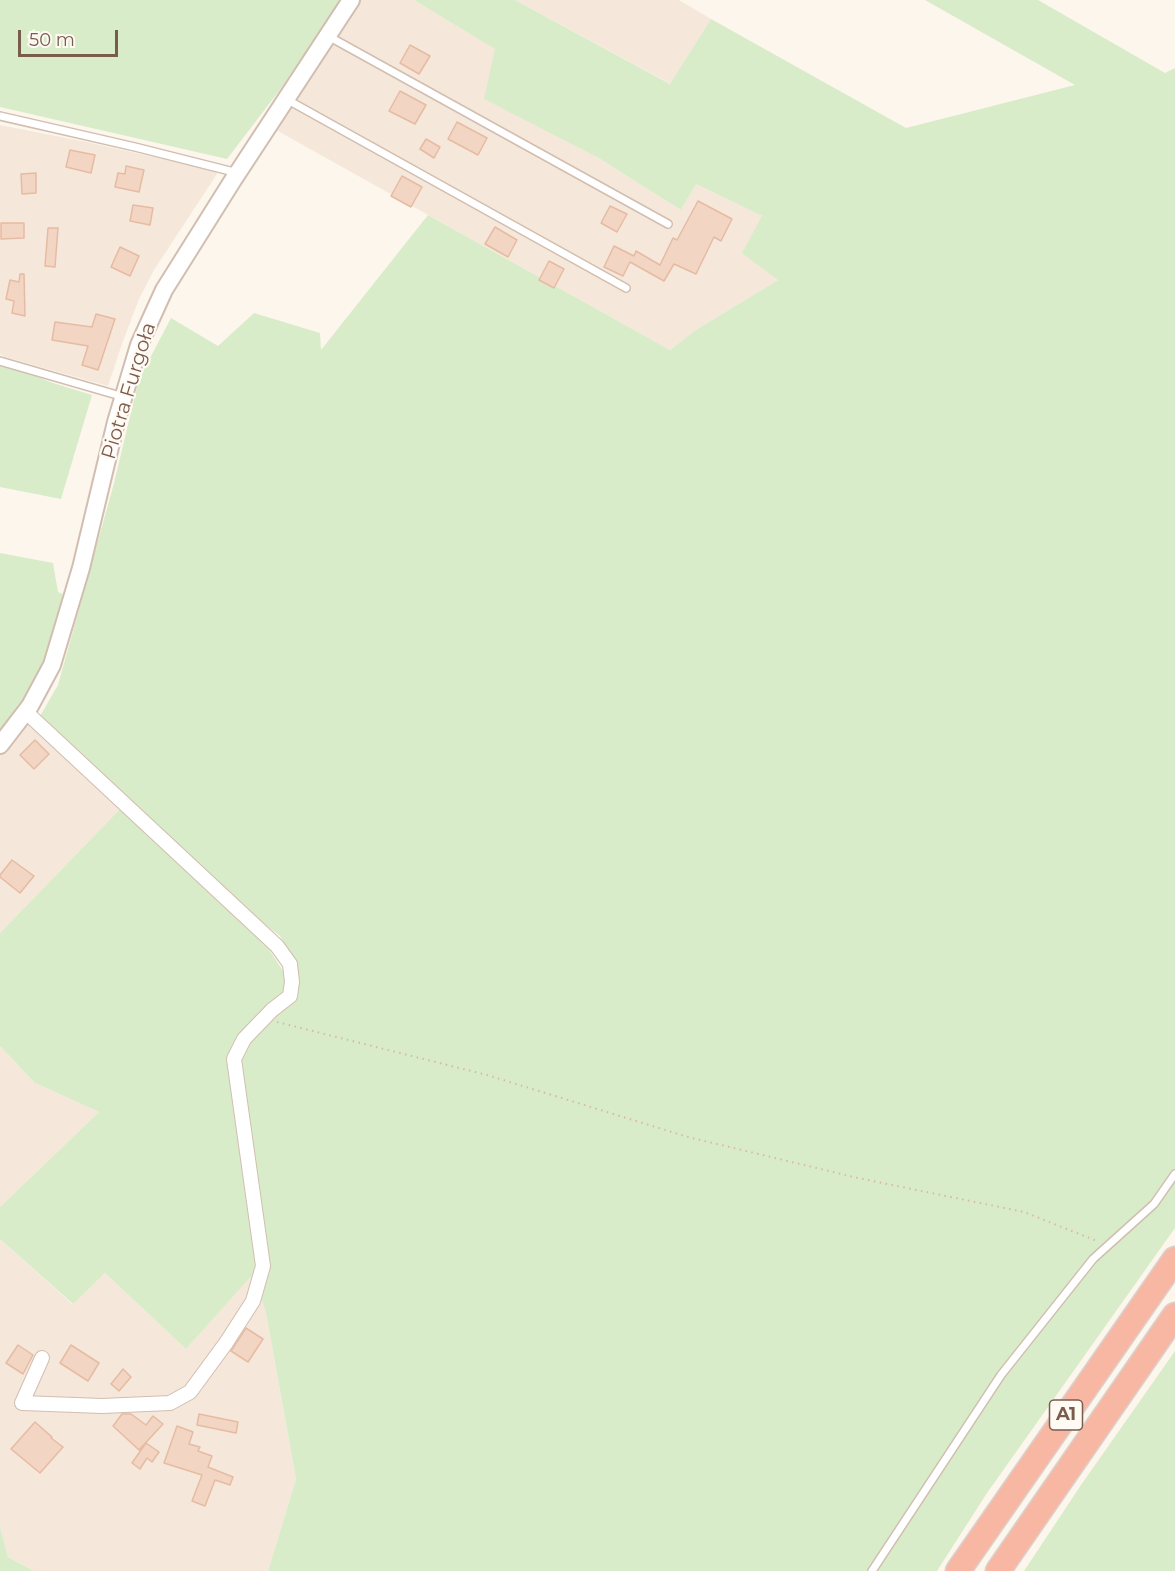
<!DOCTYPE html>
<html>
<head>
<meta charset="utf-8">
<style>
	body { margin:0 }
	#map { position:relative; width:1175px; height:1571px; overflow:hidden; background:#fdf6ec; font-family:Montserrat,sans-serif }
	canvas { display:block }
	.scale { position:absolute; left:18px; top:30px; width:100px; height:27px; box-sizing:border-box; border:3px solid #7a5c4d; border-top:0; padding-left:8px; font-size:18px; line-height:21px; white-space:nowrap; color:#7a5c4d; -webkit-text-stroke:4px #fffaf3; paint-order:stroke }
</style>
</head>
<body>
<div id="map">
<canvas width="1175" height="1571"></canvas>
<div class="scale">50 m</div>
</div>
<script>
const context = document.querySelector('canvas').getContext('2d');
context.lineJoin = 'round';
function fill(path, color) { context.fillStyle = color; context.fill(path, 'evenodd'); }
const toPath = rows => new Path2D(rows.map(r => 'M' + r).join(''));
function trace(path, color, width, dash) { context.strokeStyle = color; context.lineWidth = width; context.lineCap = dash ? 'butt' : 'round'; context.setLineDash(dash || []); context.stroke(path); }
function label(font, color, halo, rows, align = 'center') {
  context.font = font + ' Montserrat,sans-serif'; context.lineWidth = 4.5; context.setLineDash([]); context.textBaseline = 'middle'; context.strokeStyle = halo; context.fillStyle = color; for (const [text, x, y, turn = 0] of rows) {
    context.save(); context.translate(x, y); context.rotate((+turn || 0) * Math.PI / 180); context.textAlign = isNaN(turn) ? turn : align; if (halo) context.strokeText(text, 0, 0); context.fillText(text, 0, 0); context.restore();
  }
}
fill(toPath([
	[341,0,414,0,496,49,597,157,681,210,696,184,762,216,778,280,694,331,670,350,267,125,279,91],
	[515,0,679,0,711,19,671,84],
	[0,125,87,142,216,171,217,174,154,270,139,299,123,341,108,386,5,357,0,354],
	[17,710,121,808,0,933,0,729],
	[0,1046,35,1083,99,1112,0,1207],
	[0,1239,72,1304,105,1273,186,1349,254,1272,266,1313,296,1479,268,1571,34,1571,8,1557,0,1527]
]), '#f5e8da');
fill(toPath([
	[0,0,341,0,279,91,227,159,0,107],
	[414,0,515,0,670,84,711,19,906,128,1075,85,925,0,1038,0,1165,73,1175,68,1175,1228,987,1493,937,1571,268,1571,296,1479,266,1313,254,1273,186,1349,105,1273,73,1304,0,1239,0,1207,99,1112,35,1083,0,1046,0,933,121,808,268,948,287,977,297,966,280,936,259,920,40,716,58,685,114,483,139,379,171,318,218,346,254,313,320,333,321,350,428,215,670,350,694,331,778,280,742,253,762,216,696,184,681,210,597,157,484,99,495,49],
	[0,362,53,383,92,395,61,499,0,487],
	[0,553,53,563,58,592,67,596,49,660,17,710,0,729],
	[1175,1351,1175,1571,1024,1571,1081,1485],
	[0,1527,8,1557,34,1571,0,1571]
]), '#d8ecc9');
const building = toPath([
	[410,45,430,56,419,74,400,63,410,45],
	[400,91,426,105,415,124,389,111,400,91],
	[457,122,487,138,478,155,448,139,457,122],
	[426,139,440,147,434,158,420,149,426,139],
	[70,150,95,155,91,173,66,167,70,150],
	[126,166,144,170,139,192,115,187,118,173,125,174,126,166],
	[36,173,36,193,22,194,21,174,36,173],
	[402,176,422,187,411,207,391,196,402,176],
	[698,201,732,219,721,241,714,237,696,274,674,264,664,281,630,262,623,276,604,267,614,246,634,256,636,251,660,265,673,238,677,240,698,201],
	[133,205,153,208,150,225,130,221,133,205],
	[610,206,627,214,617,232,601,223,610,206],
	[1,223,24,223,24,238,1,239,1,223],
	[495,227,517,240,508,257,485,244,495,227],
	[48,228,58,228,55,267,45,266,48,228],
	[120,247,139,256,130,276,111,267,120,247],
	[549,261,564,269,554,288,539,280,549,261],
	[20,274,24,274,25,316,12,313,14,301,6,299,10,280,19,282,20,274],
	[96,314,115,319,98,370,82,365,88,346,52,340,55,322,92,327,96,314],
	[35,740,49,754,34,769,20,755,35,740],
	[12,860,34,876,20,893,0,877,0,875,12,860],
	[246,1328,263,1339,248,1362,231,1351,246,1328],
	[18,1345,33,1355,23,1374,6,1363,18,1345],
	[71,1345,99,1363,88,1381,60,1363,71,1345],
	[123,1369,131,1377,119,1391,111,1384,123,1369],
	[122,1414,131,1414,146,1425,153,1416,163,1424,139,1450,113,1426,122,1414],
	[199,1414,238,1422,236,1433,197,1425,199,1414],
	[35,1422,52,1437,51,1438,63,1447,40,1473,11,1449,35,1422],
	[177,1426,193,1432,189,1444,200,1447,198,1451,212,1456,208,1467,233,1477,230,1485,215,1480,205,1506,192,1501,202,1475,164,1463,177,1426],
	[146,1443,159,1452,152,1462,147,1458,140,1469,132,1463,146,1443]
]);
fill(building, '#f3d5c3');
trace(building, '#e6bba3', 1.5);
const service = toPath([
	[328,36,668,224],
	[286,99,626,288],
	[0,116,135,147,238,173],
	[0,361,124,397],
	[872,1571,1001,1375,1093,1259,1154,1204,1175,1174]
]);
const minor = toPath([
	[26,712,277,946,290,964,292,982,290,996,272,1010,244,1039,234,1059,263,1266,253,1301,226,1343,190,1392,170,1403,102,1406,22,1403,42,1358]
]);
const tertiary = toPath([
	[0,745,30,706,52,665,81,568,116,422,139,345,164,290,233,180,351,0]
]);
const motorway = toPath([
	[958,1571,1175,1259],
	[998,1571,1175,1315]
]);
trace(service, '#d1beb0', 10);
trace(minor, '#d1beb0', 16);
trace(tertiary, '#d1beb0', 20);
trace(motorway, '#dad1cd', 27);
trace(toPath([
	[277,1022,487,1075,688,1137,858,1178,1024,1212,1097,1241]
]), '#d9b8a5', 2, [1.5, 4.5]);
trace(service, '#fff', 7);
trace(minor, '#fff', 14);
trace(tertiary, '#fff', 16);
trace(motorway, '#f7b7a3', 24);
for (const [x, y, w] of [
	[1066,1415,33]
]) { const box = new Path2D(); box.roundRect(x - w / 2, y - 15, w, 30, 4.5); context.fillStyle = '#fffaf3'; context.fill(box); trace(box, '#7a5c4d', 1.5); }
label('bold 18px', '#7a5c4d', null, [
	["A1",1066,1415]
]);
label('20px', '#7a5c4d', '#fffaf3', [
	["Piotra Furgoła",129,391,-73]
]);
</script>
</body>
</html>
